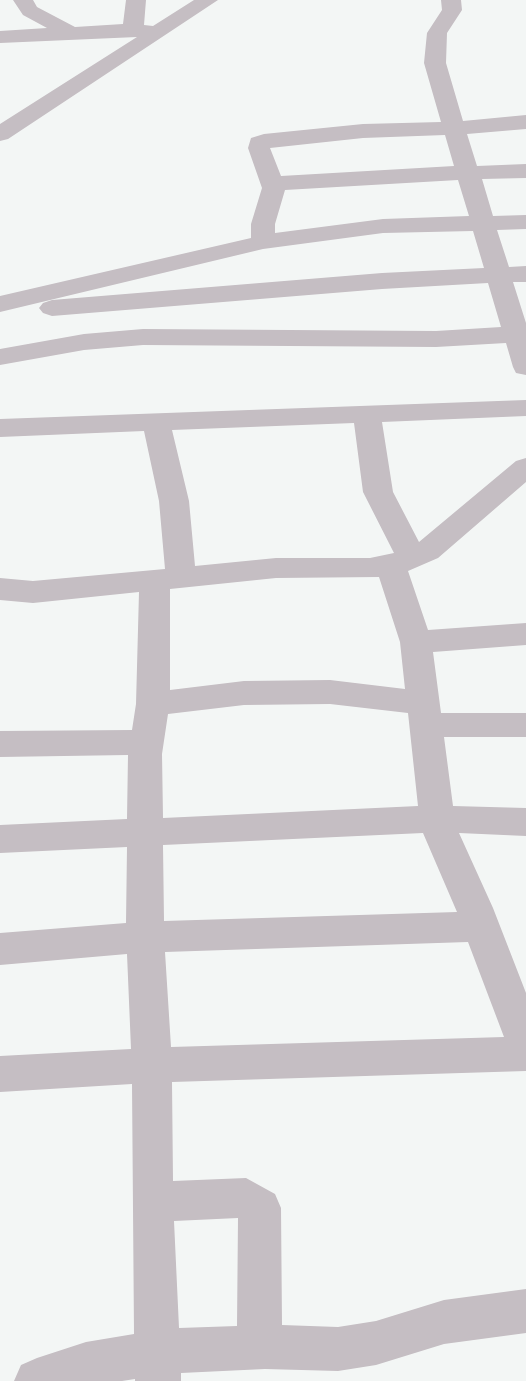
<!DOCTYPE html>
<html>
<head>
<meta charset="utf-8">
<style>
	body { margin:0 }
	canvas { display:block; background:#f3f6f5 }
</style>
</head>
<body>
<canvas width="526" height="1381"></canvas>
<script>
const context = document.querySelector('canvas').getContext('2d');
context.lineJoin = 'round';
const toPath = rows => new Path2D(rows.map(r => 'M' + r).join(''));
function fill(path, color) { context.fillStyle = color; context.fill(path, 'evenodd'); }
fill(toPath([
	[13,0,33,0,37,7,75,27,123,24,126,0,146,0,144,25,153,26,194,0,218,0,8,139,0,141,0,124,137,37,0,43,0,31,47,28,23,15,13,0],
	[441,0,461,0,462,10,447,33,446,63,463,121,526,115,526,129,467,134,477,166,526,164,526,178,482,179,493,216,526,215,526,229,497,230,509,267,526,266,526,282,513,282,526,323,526,375,516,373,513,367,506,343,436,347,143,345,84,350,0,365,0,349,84,334,143,329,436,331,501,327,488,283,382,289,52,316,43,313,39,308,43,303,52,300,382,273,484,268,473,231,383,233,263,249,0,312,0,296,251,238,251,224,262,188,248,148,251,138,264,134,363,124,441,122,424,63,427,33,442,10,441,0],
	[445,135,454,166,281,176,270,148,363,138,445,135],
	[458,180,469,216,383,219,275,233,275,224,285,190,458,180],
	[526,400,526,416,382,422,393,492,419,542,516,461,526,458,526,482,438,558,408,571,428,630,526,623,526,645,433,652,441,713,526,713,526,737,444,737,453,806,526,808,526,836,459,833,493,908,526,993,526,1071,172,1082,173,1181,246,1178,275,1194,281,1208,282,1325,338,1327,376,1321,444,1300,526,1289,526,1333,444,1344,376,1365,338,1371,265,1369,181,1373,181,1381,135,1381,135,1379,122,1381,14,1381,21,1365,37,1358,86,1342,134,1334,132,1084,0,1092,0,1056,131,1049,127,954,0,965,0,933,126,923,127,847,0,853,0,825,127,819,128,755,0,757,0,731,132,730,136,704,139,592,33,603,0,600,0,578,33,581,165,569,159,501,144,431,0,437,0,419,526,400],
	[354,423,363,492,394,553,370,558,276,558,195,566,189,501,172,430,354,423],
	[379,577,400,642,405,689,330,680,244,681,170,690,170,589,276,578,379,577],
	[330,704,408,713,418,806,163,818,162,754,168,714,244,705,330,704],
	[423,833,457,912,164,921,163,845,423,833],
	[468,942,504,1037,171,1047,165,952,468,942],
	[238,1218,237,1326,179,1328,174,1221,238,1218]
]), '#c5bec3');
</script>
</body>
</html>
